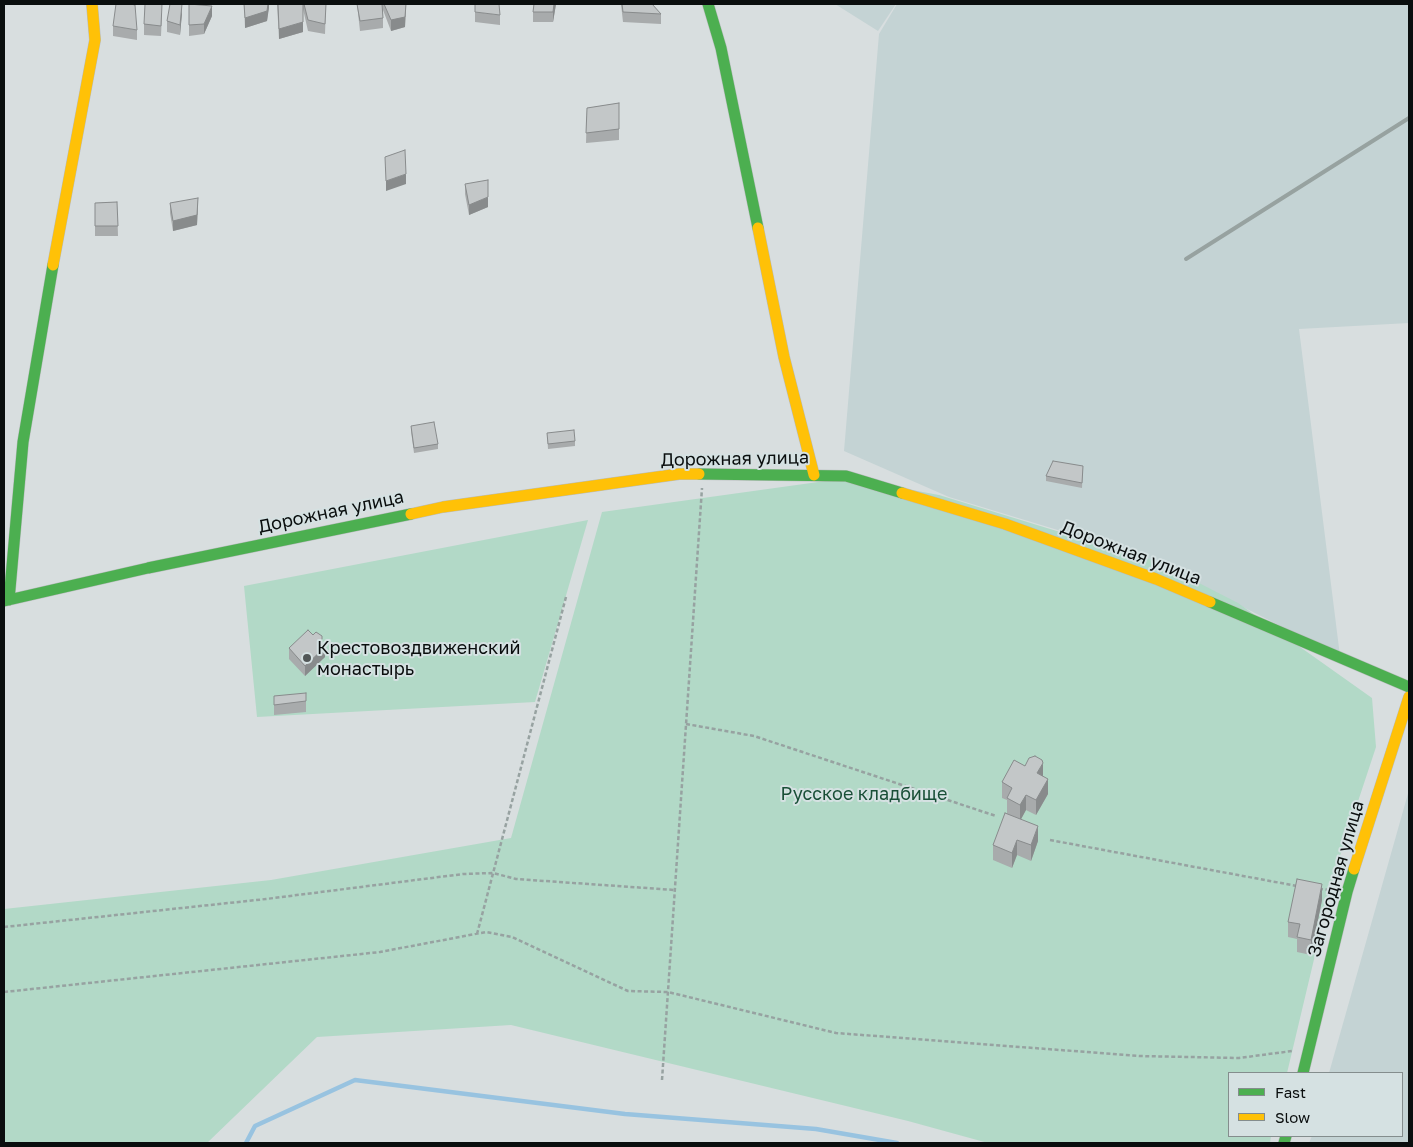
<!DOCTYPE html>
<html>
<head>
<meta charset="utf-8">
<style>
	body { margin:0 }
	#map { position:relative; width:1413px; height:1147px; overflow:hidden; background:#d8dedf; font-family:"Golos Text",sans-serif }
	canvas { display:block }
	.frame { position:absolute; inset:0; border:5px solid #0a0e0e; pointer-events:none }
	.legend { position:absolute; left:1228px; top:1072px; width:175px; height:65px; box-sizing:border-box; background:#d5e1e2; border:1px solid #848d8d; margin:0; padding:6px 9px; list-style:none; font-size:15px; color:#0a0e0e }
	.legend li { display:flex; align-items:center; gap:10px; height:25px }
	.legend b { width:25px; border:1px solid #848d8d }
</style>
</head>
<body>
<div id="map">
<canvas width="1413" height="1147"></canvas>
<div class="frame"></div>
<ul class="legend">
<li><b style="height:6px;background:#4caf50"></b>Fast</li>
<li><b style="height:6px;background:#ffc107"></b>Slow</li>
</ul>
</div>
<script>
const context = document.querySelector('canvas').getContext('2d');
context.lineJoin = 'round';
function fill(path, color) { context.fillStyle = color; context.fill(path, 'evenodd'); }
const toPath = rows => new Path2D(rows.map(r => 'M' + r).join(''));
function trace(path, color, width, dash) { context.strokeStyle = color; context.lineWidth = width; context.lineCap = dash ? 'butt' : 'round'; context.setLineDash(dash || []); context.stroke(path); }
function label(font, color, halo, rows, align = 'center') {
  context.font = font + ' "Golos Text",sans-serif'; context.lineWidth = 4; context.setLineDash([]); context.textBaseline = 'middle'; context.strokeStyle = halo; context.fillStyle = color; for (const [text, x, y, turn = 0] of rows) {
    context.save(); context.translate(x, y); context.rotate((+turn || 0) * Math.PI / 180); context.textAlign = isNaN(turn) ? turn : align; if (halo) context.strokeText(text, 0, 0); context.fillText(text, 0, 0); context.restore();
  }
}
fill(toPath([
	[835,4,896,4,878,31],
	[897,4,1409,4,1409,323,1299,329,1340,656,1140,555,949,497,844,451,879,34],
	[1409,790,1409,1143,1309,1143,1312,1136,1402,1136,1402,1073,1329,1073]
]), '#c4d3d4');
fill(toPath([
	[847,478,939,495,1158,562,1238,603,1372,698,1376,747,1335,871,1287,1073,1229,1073,1229,1136,1271,1136,1270,1143,988,1143,908,1121,511,1025,317,1037,207,1143,4,1143,4,909,271,880,511,838,602,512],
	[588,520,535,702,257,717,244,586]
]), '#b2d9c7');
trace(toPath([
	[246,1143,255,1126,355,1080,625,1114,816,1129,897,1143]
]), '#98c3e0', 4.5);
const fast = toPath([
	[708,4,721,48,758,228],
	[699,474,846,476,902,493],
	[9,600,23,442,53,265],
	[4,601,148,568,411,514],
	[1210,602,1409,687],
	[1303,1073,1347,892,1354,869],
	[1284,1143,1286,1136]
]);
const slow = toPath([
	[758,228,784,357,814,475],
	[53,265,95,40,92,4],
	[902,493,1005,524,1156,579,1210,602],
	[411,514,443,507,679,474,699,474],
	[1354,869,1409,697]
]);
trace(fast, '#b8bcbd', 12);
trace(slow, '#b8bcbd', 12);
trace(toPath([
	[686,724,754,736,996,816],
	[1050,840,1297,886],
	[1319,889,1331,890],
	[4,927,266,899,463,874,493,873,516,879,675,890],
	[477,934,566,597],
	[4,992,380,952,486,932,512,937,628,991,668,992,836,1033,1139,1056,1239,1058,1292,1051],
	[662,1080,702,488]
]), '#97a2a1', 2.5, [4, 2.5]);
trace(fast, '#4caf50', 11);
trace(slow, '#ffc107', 11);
trace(toPath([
	[1186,259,1409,118]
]), '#97a2a0', 4);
fill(toPath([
	[189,4,212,16,204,34,189,36],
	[244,4,269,4,267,21,245,28],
	[277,4,326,4,325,34,308,31,303,9,303,32,279,39],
	[357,4,406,4,405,27,391,31,383,10,383,28,360,31],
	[556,4,553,22,533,22,533,12],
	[621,4,652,4,661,14,661,24,623,22],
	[475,12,500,15,500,25,475,22],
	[162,13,161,36,144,35,144,24],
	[182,13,180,35,167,32,167,21],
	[113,26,137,30,137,40,113,36],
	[619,103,619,140,586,143,587,108],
	[465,184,488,207,469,215,465,194],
	[117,202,118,236,95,236,95,203],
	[170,203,198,208,197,225,173,231,170,213],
	[411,426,438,444,438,449,414,453,411,431],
	[547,433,575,441,575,446,548,449],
	[1083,466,1082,488,1046,481,1046,476],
	[322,645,325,657,305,676,289,659,289,648],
	[274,696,306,701,306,712,274,715],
	[1043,776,1048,794,1036,815,1026,810,1021,819,1038,841,1031,861,1017,855,1012,868,993,860,993,845,1007,814,1007,800,1002,798,1002,782],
	[1322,900,1311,955,1297,952,1297,939,1288,937,1288,922]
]), '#a8abac');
fill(toPath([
	[182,4,182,13,180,35,180,25],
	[268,4,269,4,269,8,267,21,245,28,245,18],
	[406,4,405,27,391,31,391,20],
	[554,4,556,4,553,22,553,12],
	[212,6,212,16,204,34,204,24],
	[303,22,303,32,279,39,279,29],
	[406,174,406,184,386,191,386,181],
	[488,197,488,207,469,215,469,205],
	[198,198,197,225,173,231,173,221],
	[322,639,322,649,325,647,325,657,305,676,305,666,320,642],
	[1043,763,1043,778,1037,773],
	[1048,779,1048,794,1036,815,1036,800],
	[1026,795,1026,810,1020,821,1020,805],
	[1038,826,1038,841,1031,861,1031,845],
	[1017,840,1017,855,1012,868,1012,853],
	[1322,884,1322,900,1311,955,1311,940]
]), '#888b8c');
const building = toPath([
	[116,4,131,4,135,5,137,30,113,26,116,4],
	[145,4,162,4,161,26,144,24,145,4],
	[170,4,182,4,180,25,167,21,170,4],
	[189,4,212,6,204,24,189,25,189,4],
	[244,4,268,4,267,11,245,18,244,4],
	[278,4,303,4,303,22,279,29,278,4],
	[304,4,326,4,325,24,308,20,304,4],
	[357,4,382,4,383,18,360,21,357,4],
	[384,4,406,4,405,17,391,20,384,4],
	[475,4,499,4,500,15,475,12,475,4],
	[534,4,554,4,553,12,533,12,534,4],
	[622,4,652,4,661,14,623,12,622,4],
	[619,103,619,129,586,133,587,108,619,103],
	[405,150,406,174,386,181,385,157,405,150],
	[488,180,488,197,469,205,465,184,488,180],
	[198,198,197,215,173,221,170,203,198,198],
	[117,202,118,226,95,226,95,203,117,202],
	[434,422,438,444,414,448,411,426,434,422],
	[574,430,575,441,548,444,547,433,574,430],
	[1053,461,1083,466,1082,483,1046,476,1053,461],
	[308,630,313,635,316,632,322,636,322,639,320,642,325,647,305,666,289,648,308,630],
	[306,693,306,701,274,705,274,696,306,693],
	[1035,756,1042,760,1043,763,1037,773,1048,779,1036,800,1026,795,1020,805,1007,798,1012,788,1002,782,1014,760,1025,766,1029,758,1035,756],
	[1005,813,1038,826,1031,845,1017,840,1012,853,993,845,1005,813],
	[1297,879,1322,884,1311,940,1297,937,1300,924,1288,922,1297,879]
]);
fill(building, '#c3c7c8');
trace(building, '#888b8c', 1);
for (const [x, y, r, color] of [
	[307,658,5,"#525757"]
]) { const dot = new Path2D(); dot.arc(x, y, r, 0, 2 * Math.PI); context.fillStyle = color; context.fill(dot); trace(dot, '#d5e1e2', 2); }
label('18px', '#0a0e0e', '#d5e1e2', [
	["Дорожная улица",735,459,-1],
	["Дорожная улица",331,512,-12],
	["Дорожная улица",1131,553,21],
	["Загородная улица",1336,879,-74]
]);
label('18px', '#0a0e0e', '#d5e1e2', [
	["Крестовоздвиженский",317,648],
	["монастырь",317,669]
], 'left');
label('18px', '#194f37', '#d5e1e2', [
	["Русское кладбище",864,794]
]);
</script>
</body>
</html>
